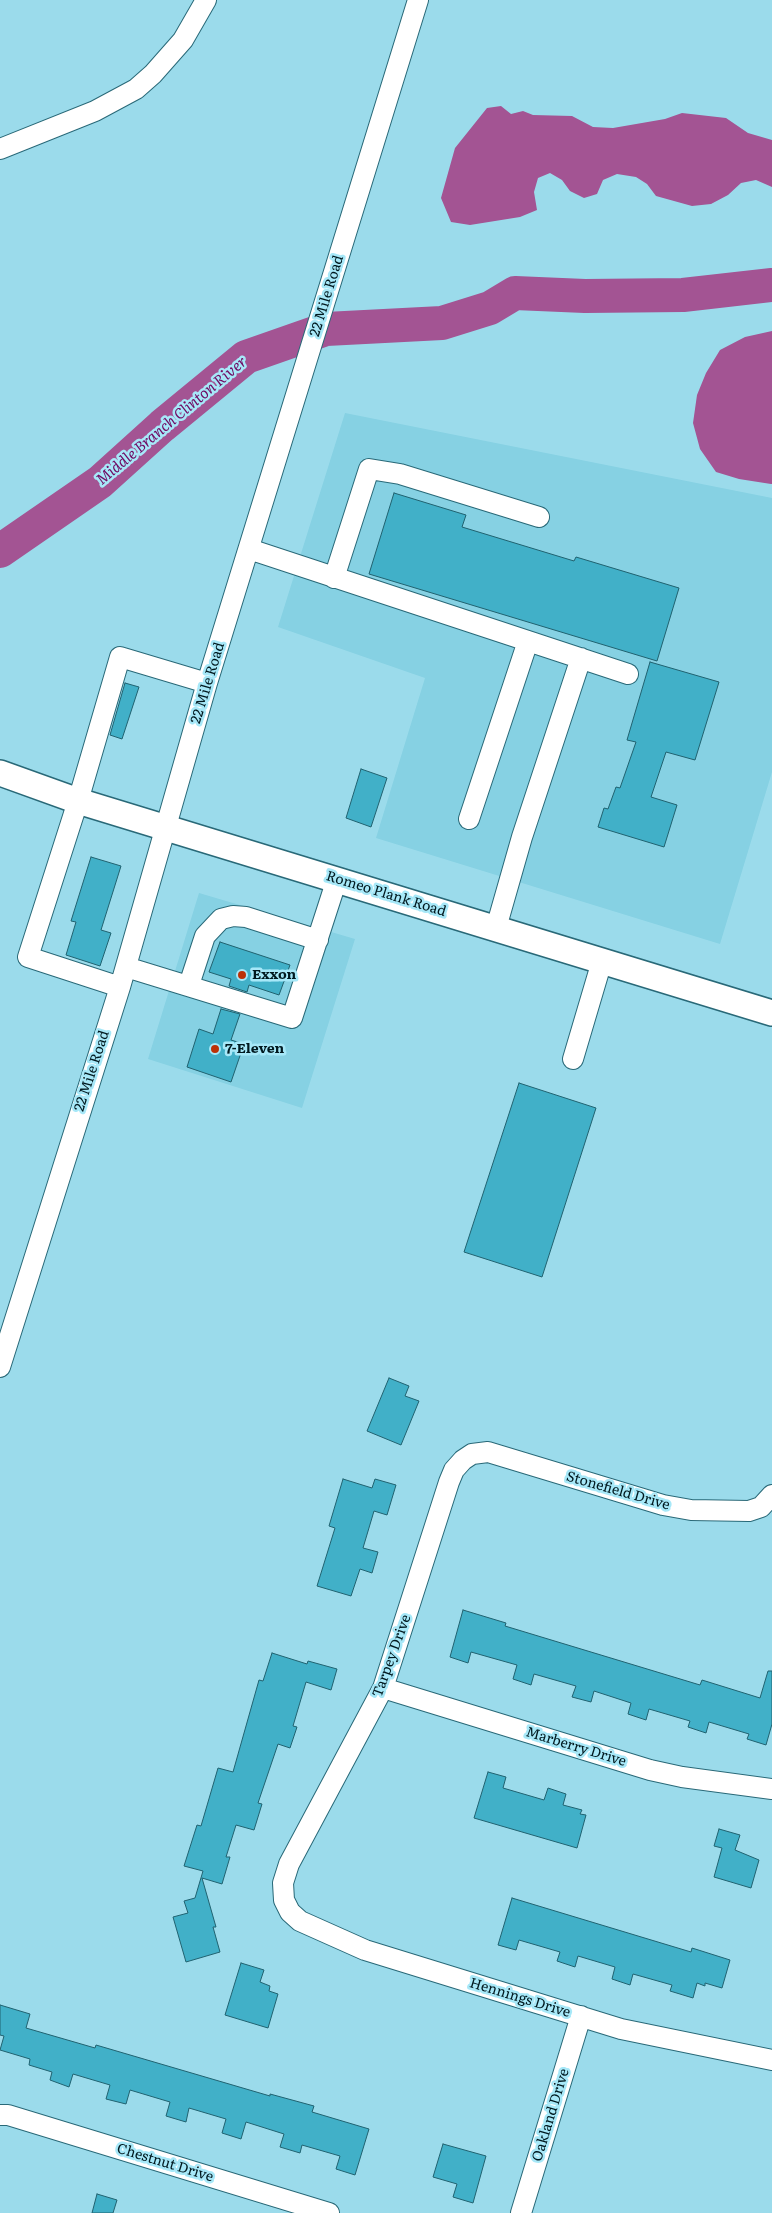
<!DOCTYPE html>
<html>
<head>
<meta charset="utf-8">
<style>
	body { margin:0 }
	canvas { display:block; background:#9bdbeb }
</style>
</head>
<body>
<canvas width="772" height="2213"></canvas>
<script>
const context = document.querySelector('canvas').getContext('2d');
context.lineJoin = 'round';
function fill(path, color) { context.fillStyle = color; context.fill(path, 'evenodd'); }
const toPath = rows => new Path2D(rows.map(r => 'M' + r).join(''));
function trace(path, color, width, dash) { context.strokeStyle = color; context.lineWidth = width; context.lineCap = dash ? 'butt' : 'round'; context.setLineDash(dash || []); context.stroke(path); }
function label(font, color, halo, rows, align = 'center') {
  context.font = font + ' Literata,serif'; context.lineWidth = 5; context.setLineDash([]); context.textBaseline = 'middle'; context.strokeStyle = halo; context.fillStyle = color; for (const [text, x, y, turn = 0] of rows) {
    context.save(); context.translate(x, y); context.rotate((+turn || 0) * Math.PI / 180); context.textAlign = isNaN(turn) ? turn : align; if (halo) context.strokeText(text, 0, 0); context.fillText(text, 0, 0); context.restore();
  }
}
fill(toPath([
	[345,413,772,498,772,772,720,944,376,838,425,678,278,627],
	[199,893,355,939,302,1108,148,1059]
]), '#86d1e3');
fill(toPath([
	[501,106,511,114,523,111,533,115,572,116,593,127,613,128,665,119,682,113,726,118,748,133,772,140,772,187,756,180,741,183,728,195,711,204,692,206,656,196,647,184,636,177,617,174,603,180,597,194,584,198,570,191,562,180,550,173,538,178,534,192,537,210,520,217,470,225,451,222,441,198,455,148,487,108],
	[772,331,772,484,771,484,739,479,716,472,700,449,693,423,697,395,706,373,720,350,745,337]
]), '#a35493');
trace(toPath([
	[0,551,100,482,162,426,246,357,326,329,442,323,490,308,515,293,585,296,683,295,772,285]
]), '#a35493', 34);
const building = toPath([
	[394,493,466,515,462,527,574,561,576,557,679,588,657,661,369,574,394,493],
	[650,662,719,682,695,760,666,752,651,797,677,805,664,847,598,827,604,808,608,809,616,787,620,788,636,742,627,740,650,662],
	[125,683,139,687,122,739,110,735,125,683],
	[361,769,387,778,371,827,346,818,361,769],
	[91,857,121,866,101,930,111,933,100,966,66,955,76,922,71,921,91,857],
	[220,942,290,965,279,995,249,985,247,992,229,986,231,979,209,972,220,942],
	[221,1009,240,1014,231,1040,244,1044,231,1082,187,1067,199,1029,213,1034,221,1009],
	[519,1083,596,1108,542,1277,464,1252,519,1083],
	[389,1378,409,1386,405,1396,419,1401,401,1445,367,1431,389,1378],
	[343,1479,372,1488,375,1479,396,1485,387,1515,374,1511,363,1548,378,1552,372,1573,360,1569,351,1596,317,1586,335,1528,329,1526,343,1479],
	[463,1610,506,1623,505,1626,700,1685,702,1680,760,1698,768,1671,772,1671,772,1724,766,1745,747,1739,749,1734,709,1722,706,1733,688,1727,690,1721,649,1709,646,1720,628,1714,631,1703,594,1691,591,1702,572,1697,576,1686,534,1674,531,1685,513,1679,517,1665,471,1652,468,1663,450,1657,463,1610],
	[272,1653,307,1664,308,1661,337,1669,331,1690,306,1682,293,1726,297,1727,290,1748,278,1744,258,1803,262,1804,254,1830,236,1825,226,1857,230,1857,222,1884,202,1878,216,1927,213,1927,220,1952,186,1962,173,1917,188,1913,184,1901,195,1898,203,1871,184,1866,197,1825,201,1826,218,1768,233,1772,259,1680,263,1681,272,1653],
	[488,1772,506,1777,503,1788,544,1800,548,1788,566,1794,563,1805,582,1810,580,1814,586,1815,577,1848,474,1818,488,1772],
	[719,1829,740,1835,735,1850,759,1860,751,1888,714,1877,722,1848,714,1846,719,1829],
	[512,1898,691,1952,692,1948,730,1960,722,1988,705,1983,705,1986,697,1983,693,1998,670,1991,672,1985,633,1974,630,1985,612,1979,615,1967,578,1956,575,1967,557,1961,560,1952,519,1940,516,1950,498,1945,512,1898],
	[241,1963,264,1970,260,1982,270,1986,269,1991,278,1994,268,2028,225,2015,241,1963],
	[0,2005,30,2014,26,2028,95,2048,96,2045,270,2096,270,2094,314,2106,312,2112,369,2129,355,2175,336,2169,340,2156,302,2145,300,2153,280,2147,284,2134,246,2122,241,2139,222,2133,226,2119,189,2108,186,2122,166,2116,170,2102,130,2090,126,2104,106,2099,110,2085,73,2074,69,2087,50,2080,52,2072,29,2065,30,2059,0,2050,4,2036,0,2035,0,2005],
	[443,2144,486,2156,473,2203,453,2197,457,2184,433,2177,443,2144],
	[97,2194,117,2200,113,2213,92,2213,97,2194]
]);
fill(building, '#41b0c8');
trace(building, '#206270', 1);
const minor = toPath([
	[0,149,95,111,136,89,153,74,183,40,206,0],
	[249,549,628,674],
	[334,578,369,469,400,474,539,517],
	[469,819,528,641],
	[496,928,522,837,581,658],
	[126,967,292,1018,337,879],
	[189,985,205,936,221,919,233,916,246,917,318,940],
	[120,987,28,957,78,801,120,657,207,683],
	[573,1059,602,961],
	[0,1367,120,987,207,683,418,0],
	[772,1495,761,1507,749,1511,691,1510,663,1505,488,1452,472,1454,463,1460,454,1470,449,1482,383,1688,289,1864,283,1883,284,1900,290,1912,300,1921,365,1950,621,2029,772,2060],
	[383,1688,650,1770,682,1777,772,1789],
	[0,2115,8,2115,329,2213],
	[521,2213,581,2016]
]);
const major = toPath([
	[0,773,78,801,772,1013]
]);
trace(minor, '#296978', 22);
trace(major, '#296978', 28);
trace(minor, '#fff', 20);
trace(major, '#fff', 25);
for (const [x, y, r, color] of [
	[242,975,5,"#bb3107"],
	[215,1049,5,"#bb3107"]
]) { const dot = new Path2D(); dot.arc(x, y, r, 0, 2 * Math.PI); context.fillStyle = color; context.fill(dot); trace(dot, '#a7e8f8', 2); }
label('14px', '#01191f', '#a7e8f8', [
	["22 Mile Road",327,296,-73],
	["22 Mile Road",208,683,-73],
	["Romeo Plank Road",386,894,17],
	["22 Mile Road",92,1071,-72],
	["Stonefield Drive",618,1491,16],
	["Tarpey Drive",392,1656,-70],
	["Marberry Drive",576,1747,17],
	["Hennings Drive",520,1998,17],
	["Oakland Drive",551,2115,-73],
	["Chestnut Drive",165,2163,17]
]);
label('bold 14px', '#01191f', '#a7e8f8', [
	["Exxon",252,975],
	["7-Eleven",225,1049]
], 'left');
label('italic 15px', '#700962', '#a7e8f8', [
	["Middle Branch Clinton River",172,421,-40]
]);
</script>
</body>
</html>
